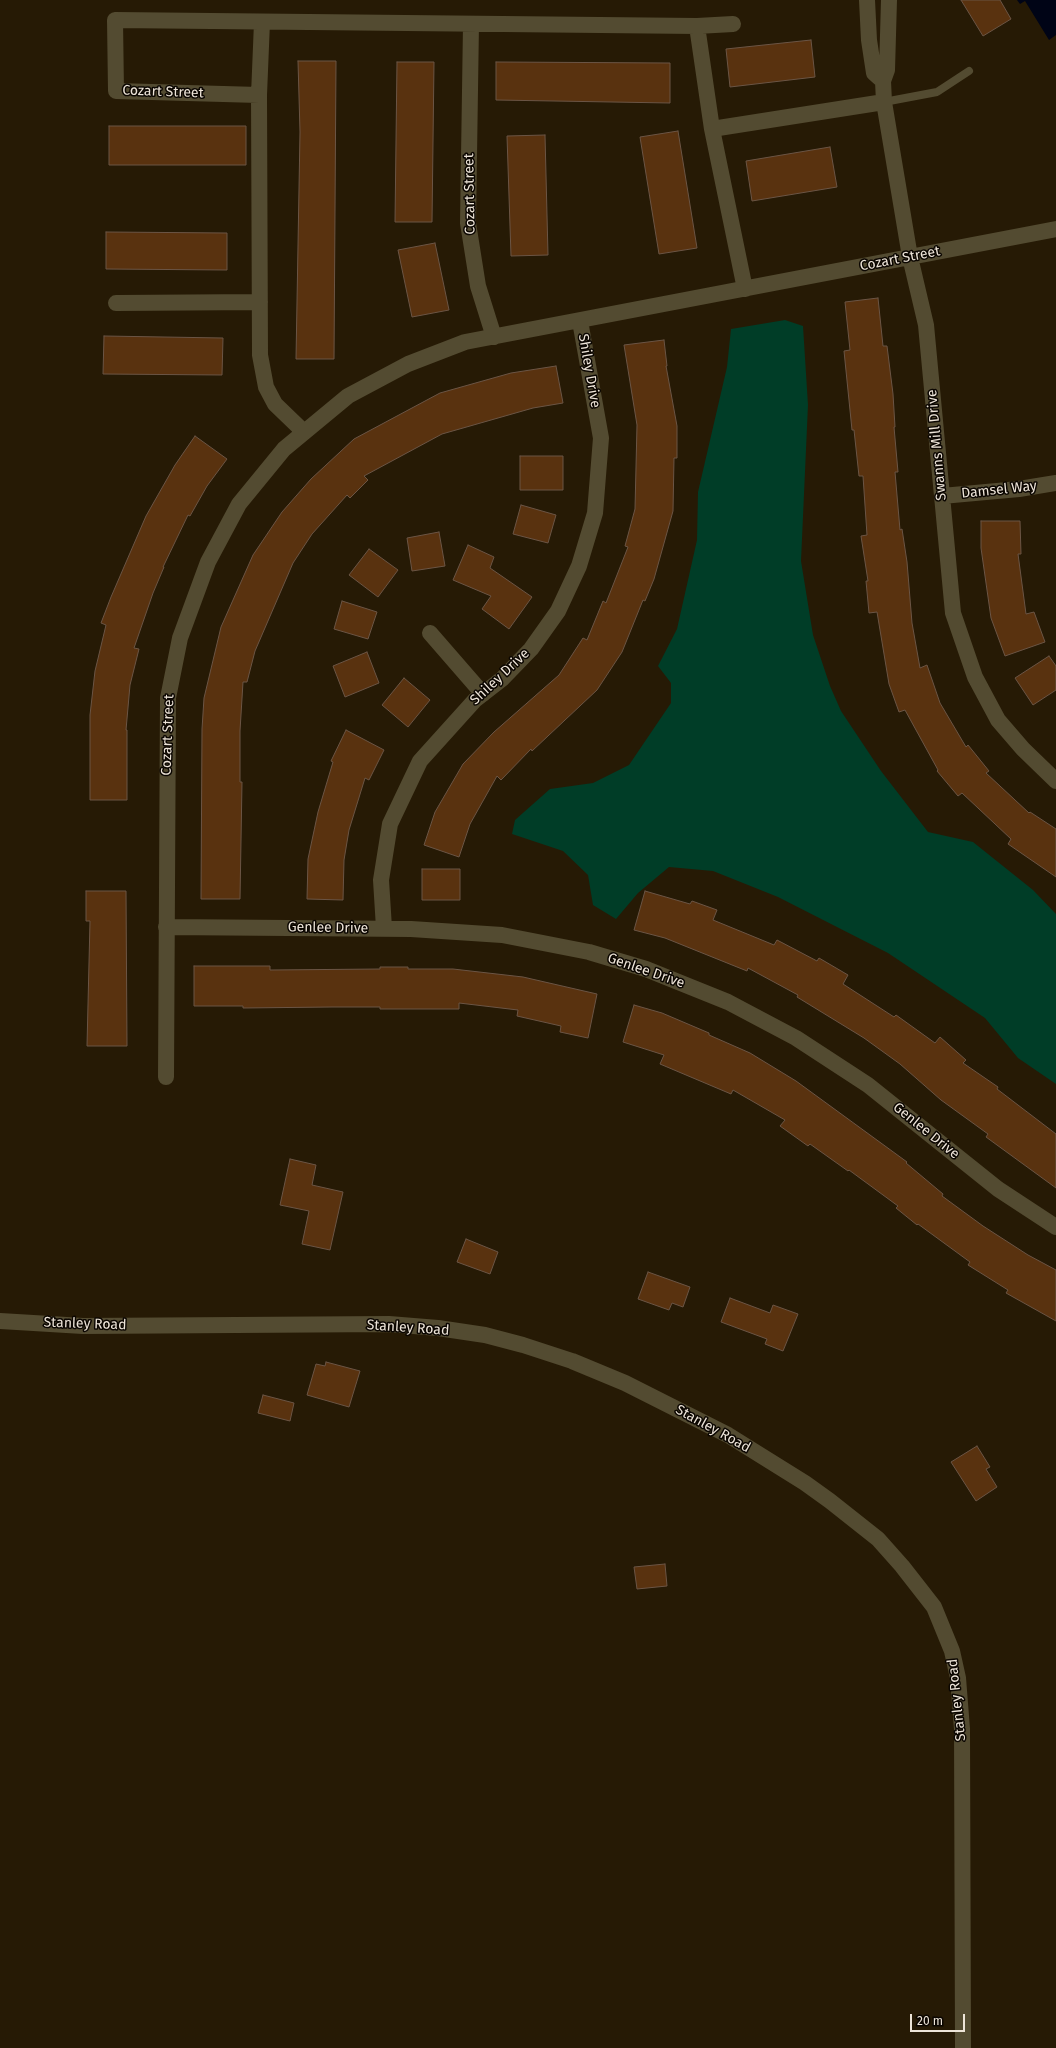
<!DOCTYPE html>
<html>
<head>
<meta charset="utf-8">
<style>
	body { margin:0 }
	#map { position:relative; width:1056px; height:2048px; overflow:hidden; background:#261a05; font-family:"Fira Sans",sans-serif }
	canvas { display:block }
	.scale { position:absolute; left:910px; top:2014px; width:55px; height:18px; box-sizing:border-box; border:2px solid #ede4d8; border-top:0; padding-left:5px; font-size:12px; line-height:14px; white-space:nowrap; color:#ede4d8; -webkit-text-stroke:3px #0b0601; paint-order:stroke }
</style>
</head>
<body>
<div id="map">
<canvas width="1056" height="2048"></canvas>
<div class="scale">20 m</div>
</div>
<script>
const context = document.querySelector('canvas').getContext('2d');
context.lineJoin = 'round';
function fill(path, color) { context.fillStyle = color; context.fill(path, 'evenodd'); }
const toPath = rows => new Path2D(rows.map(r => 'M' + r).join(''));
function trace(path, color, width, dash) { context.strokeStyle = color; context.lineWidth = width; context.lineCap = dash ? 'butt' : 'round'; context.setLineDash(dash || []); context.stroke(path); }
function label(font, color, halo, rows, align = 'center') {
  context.font = font + ' "Fira Sans",sans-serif'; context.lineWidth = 3; context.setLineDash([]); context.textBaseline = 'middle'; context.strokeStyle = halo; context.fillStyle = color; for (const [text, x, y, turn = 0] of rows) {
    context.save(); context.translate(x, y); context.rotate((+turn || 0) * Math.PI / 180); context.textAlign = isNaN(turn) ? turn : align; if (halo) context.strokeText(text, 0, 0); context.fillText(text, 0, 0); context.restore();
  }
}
fill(toPath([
	[785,320,803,326,808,405,801,561,813,635,830,686,841,711,881,771,928,832,973,842,1033,890,1056,914,1056,1084,1018,1058,985,1018,888,953,778,897,713,871,669,867,638,893,616,919,593,905,588,875,563,851,512,834,515,820,550,789,593,783,629,765,671,703,671,683,658,666,677,629,697,540,698,492,727,367,731,329]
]), '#003d27');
fill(toPath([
	[1017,0,1056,0,1056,35,1049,40,1025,1,1020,4]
]), '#000416');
const building = toPath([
	[961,0,1000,0,1011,19,983,36,961,0],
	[811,40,815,77,730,87,726,49,811,40],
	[298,61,336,61,334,359,296,359,300,132,298,61],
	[397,62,434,62,432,222,395,222,397,62],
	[496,62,670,63,670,103,496,100,496,62],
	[109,126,246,126,246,165,109,165,109,126],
	[678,131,697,248,659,254,640,137,678,131],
	[545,135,548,255,511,256,507,136,545,135],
	[830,147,837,187,752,201,746,161,830,147],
	[106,232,227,233,227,270,106,269,106,232],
	[435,243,449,310,412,317,398,250,435,243],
	[878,298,883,346,887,346,893,394,895,427,894,427,898,472,895,472,900,530,902,529,907,562,912,623,920,668,927,665,940,703,966,747,968,745,989,771,986,773,1029,813,1030,812,1056,829,1056,877,1008,844,1011,839,962,793,958,796,937,771,938,770,905,710,899,712,889,684,877,612,869,613,866,581,868,581,861,536,867,535,863,476,859,476,854,430,852,430,844,351,850,350,845,302,878,298],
	[104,336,223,338,222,375,103,374,104,336],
	[664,340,667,366,666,366,677,426,677,458,674,458,673,511,654,579,645,601,643,600,622,652,597,690,532,751,531,749,501,780,497,776,470,824,459,857,424,845,435,812,463,764,494,732,559,675,583,638,587,640,603,601,606,603,628,547,625,546,635,509,637,425,624,345,664,340],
	[556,366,563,403,533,408,442,434,364,476,368,480,350,498,347,495,312,534,293,563,255,651,247,682,243,682,240,731,240,782,242,782,240,899,201,899,202,729,204,698,221,627,253,555,282,512,311,479,354,439,440,393,511,373,556,366],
	[195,436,227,459,207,486,190,516,188,515,163,567,164,567,153,593,134,648,139,649,130,685,126,730,127,730,127,800,90,800,90,715,95,671,106,625,101,623,111,597,146,516,175,465,195,436],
	[520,456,563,456,563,490,520,490,520,456],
	[521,505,556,515,548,543,513,534,521,505],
	[981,521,1020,521,1021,554,1018,554,1026,614,1034,612,1045,642,1005,656,991,618,981,548,981,521],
	[439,532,445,566,412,571,407,538,439,532],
	[468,545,494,557,490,568,532,597,509,629,482,609,491,596,453,580,468,545],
	[369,549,398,570,378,597,349,575,369,549],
	[342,601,377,612,368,639,334,629,342,601],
	[367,652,379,683,345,697,333,666,367,652],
	[1049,656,1056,666,1056,690,1033,705,1015,678,1049,656],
	[404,678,430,700,408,727,382,705,404,678],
	[346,730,384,750,369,780,365,778,349,830,344,860,343,900,307,899,308,859,318,812,333,762,331,761,346,730],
	[422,869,460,869,460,900,422,900,422,869],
	[86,891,126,891,127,1046,87,1046,90,921,86,921,86,891],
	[645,891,690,904,692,901,717,910,713,920,774,945,777,940,817,961,819,958,848,975,843,984,894,1017,896,1015,935,1043,940,1037,966,1060,963,1063,998,1087,997,1089,1056,1134,1056,1188,986,1137,988,1134,941,1100,900,1064,864,1038,797,997,798,995,748,968,747,971,665,938,634,930,645,891],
	[194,966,270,966,270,970,380,969,380,967,408,967,408,969,453,969,523,977,597,994,588,1038,560,1032,561,1026,517,1016,518,1010,459,1003,459,1009,380,1009,380,1007,332,1007,243,1008,243,1006,194,1006,194,966],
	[634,1005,662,1013,709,1033,709,1035,750,1053,796,1081,907,1162,906,1163,943,1194,942,1196,983,1226,1028,1255,1056,1270,1056,1321,1006,1293,1008,1290,968,1265,970,1262,918,1224,917,1225,896,1208,898,1206,849,1170,848,1171,810,1144,808,1146,780,1126,785,1120,733,1090,731,1094,660,1064,664,1055,623,1042,634,1005],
	[290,1159,316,1165,312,1185,343,1192,330,1250,302,1244,309,1211,280,1205,290,1159],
	[466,1239,498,1252,490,1274,457,1262,466,1239],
	[648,1272,690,1287,683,1307,672,1303,669,1310,638,1299,648,1272],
	[730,1298,770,1313,773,1305,798,1314,783,1351,765,1344,767,1339,721,1322,730,1298],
	[326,1362,360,1371,349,1407,307,1395,316,1364,325,1366,326,1362],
	[263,1395,294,1403,290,1421,258,1413,263,1395],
	[977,1446,990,1467,986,1469,997,1487,976,1501,951,1462,977,1446],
	[665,1564,667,1586,637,1589,634,1567,665,1564]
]);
fill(building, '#59320f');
trace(building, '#6b5545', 1);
trace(toPath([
	[884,102,937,92,969,71]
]), '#534b31', 8);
trace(toPath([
	[867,0,869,40,874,73,883,81],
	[889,0,887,70,883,81,884,102,910,257,926,325,953,613,975,677,998,720,1023,749,1056,781],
	[262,22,259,95,260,355,266,387,275,404,304,432],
	[471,24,468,223,478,286,494,337],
	[697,26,712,129,745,289],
	[259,95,116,91,115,20,697,26,733,24],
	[712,129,884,102],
	[116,303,260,302],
	[942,496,1019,489,1056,483],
	[430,633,483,694],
	[166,927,411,929,502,935,589,952,646,969,728,1002,796,1038,868,1085,998,1189,1056,1227],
	[384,928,381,880,390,824,420,761,475,700,502,679,531,649,558,611,579,566,595,513,601,438,580,321],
	[166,1077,168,698,180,638,208,562,239,504,284,449,348,396,408,364,465,342,1056,229],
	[0,1321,83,1326,389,1324,438,1328,485,1335,523,1345,572,1361,625,1383,728,1435,805,1483,830,1501,878,1539,902,1566,934,1607,952,1651,958,1678,962,1729,963,2048]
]), '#534b31', 16);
label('14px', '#ede4d8', '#0b0601', [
	["Cozart Street",163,92,2],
	["Cozart Street",470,194,-91],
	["Cozart Street",900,259,-11],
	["Shiley Drive",589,371,80],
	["Swanns Mill Drive",937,445,-95],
	["Damsel Way",999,490,-6],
	["Shiley Drive",500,677,-43],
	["Cozart Street",168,735,-88],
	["Genlee Drive",328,928,1],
	["Genlee Drive",646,971,19],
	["Genlee Drive",926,1131,39],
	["Stanley Road",85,1324,2],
	["Stanley Road",408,1328,4],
	["Stanley Road",713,1429,29],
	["Stanley Road",957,1700,-96]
]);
</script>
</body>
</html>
